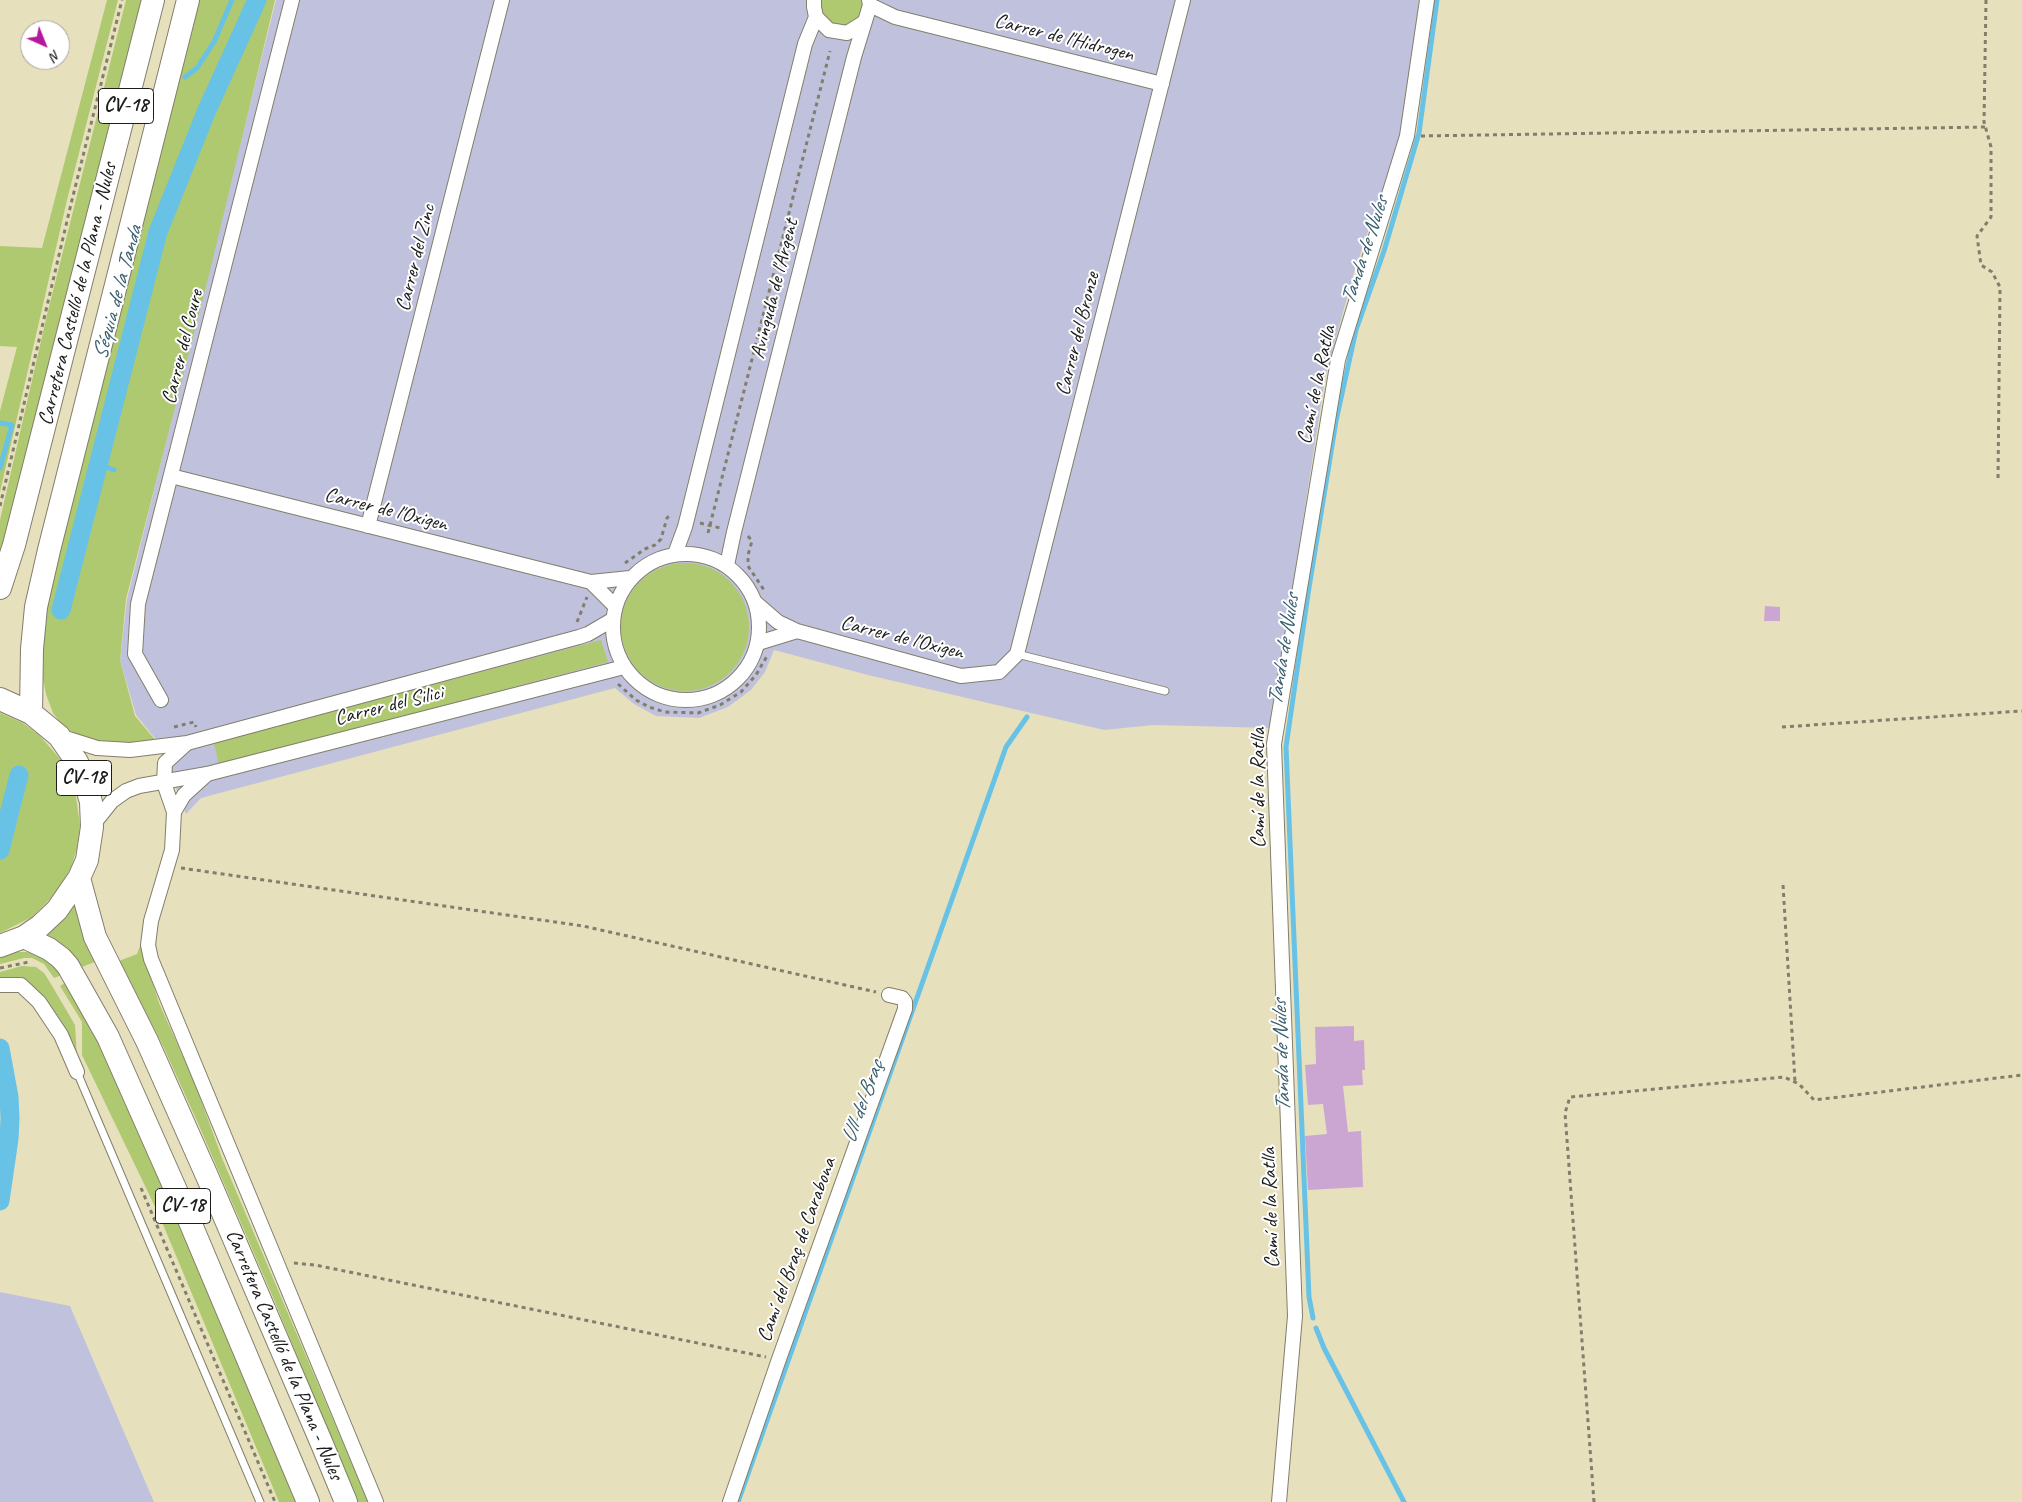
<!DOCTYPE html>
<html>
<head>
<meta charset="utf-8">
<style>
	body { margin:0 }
	#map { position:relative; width:2022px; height:1502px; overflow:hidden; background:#e7e0bc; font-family:Caveat,sans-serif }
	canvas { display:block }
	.north { position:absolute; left:20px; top:20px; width:50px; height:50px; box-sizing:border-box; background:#fff; border:1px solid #a4a4a4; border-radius:50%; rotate:136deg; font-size:14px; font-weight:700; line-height:20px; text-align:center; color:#1c1c1c }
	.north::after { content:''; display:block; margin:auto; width:18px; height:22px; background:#b5179e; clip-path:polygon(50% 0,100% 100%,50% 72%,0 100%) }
</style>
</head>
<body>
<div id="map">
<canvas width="2022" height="1502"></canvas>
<div class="north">N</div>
</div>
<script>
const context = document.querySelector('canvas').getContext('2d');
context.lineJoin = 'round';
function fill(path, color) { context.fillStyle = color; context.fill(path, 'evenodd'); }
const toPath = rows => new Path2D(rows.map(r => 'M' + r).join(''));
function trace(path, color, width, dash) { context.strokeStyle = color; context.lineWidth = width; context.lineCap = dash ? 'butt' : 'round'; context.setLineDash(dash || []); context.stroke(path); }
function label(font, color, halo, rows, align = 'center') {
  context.font = font + ' Caveat,sans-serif'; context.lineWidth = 4; context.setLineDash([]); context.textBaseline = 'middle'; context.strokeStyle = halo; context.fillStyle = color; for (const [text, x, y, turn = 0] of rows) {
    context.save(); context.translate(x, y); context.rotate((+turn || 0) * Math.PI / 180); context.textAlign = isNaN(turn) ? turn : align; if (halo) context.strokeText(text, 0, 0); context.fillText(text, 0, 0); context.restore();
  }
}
fill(toPath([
	[276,0,1419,0,1401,137,1354,272,1325,378,1271,728,1153,725,1104,730,868,675,774,650,765,672,751,690,728,707,699,718,656,716,634,704,615,688,201,798,186,814,158,742,136,715,120,660,127,599],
	[0,1292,70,1306,154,1502,0,1502]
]), '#c0c2dd');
fill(toPath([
	[107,0,118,0,67,200,0,492,0,411,17,347,0,346,0,246,42,248],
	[126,0,143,0,0,561,0,520,47,315],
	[199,0,275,0,211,267,126,599,120,660,135,716,157,742,118,746,91,740,74,733,64,727,53,713,46,694,42,674,46,606],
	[821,0,863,0,864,7,858,19,846,26,832,24,826,20,821,7],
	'621 627a64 64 0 1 1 128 0a64 64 0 1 1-128 0Z',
	[601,640,608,662,219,765,214,743],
	[0,713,23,723,40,736,61,760,75,790,80,826,77,848,71,868,55,894,32,917,0,933],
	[76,904,97,961,82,967,73,955,42,936,51,931],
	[142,944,147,965,159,1003,194,1081,222,1158,368,1502,357,1502,272,1295,197,1121,163,1046,119,961,137,954,140,946],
	[17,952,27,952,45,957,62,975,54,978,44,964,32,958,24,958,0,964,0,957],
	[22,966,36,967,44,973,51,984,75,1025,77,1057,41,1002,0,983,0,972],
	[66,982,108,1059,299,1502,279,1502,159,1215,82,1055,82,1022,60,986]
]), '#aec96f');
trace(toPath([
	[185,77,197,68,214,42,232,0],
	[0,423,12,425,0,468],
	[114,470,103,466,135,335,161,242,186,172,261,0],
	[1313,1318,1309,1297,1286,747,1308,594,1336,421,1356,330,1384,251,1419,133,1437,0],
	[1316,1328,1324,1348,1404,1502],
	[738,1502,1006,747,1027,717]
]), '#68c2e6', 5);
trace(toPath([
	[61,610,158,232,207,110,257,0],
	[0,850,19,775],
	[0,1048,9,1097,10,1118,9,1139,0,1201]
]), '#68c2e6', 19);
fill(toPath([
	[1765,606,1780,607,1780,621,1764,621],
	[1354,1026,1354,1041,1364,1040,1365,1070,1362,1070,1363,1085,1343,1086,1348,1132,1361,1131,1363,1187,1308,1190,1305,1136,1327,1134,1323,1104,1308,1105,1305,1065,1316,1064,1315,1027]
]), '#cca6d3');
const service = toPath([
	[1017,654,1165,691],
	[77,1072,260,1502]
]);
const minor = toPath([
	[814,0,814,7,816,17,829,30,847,33,863,23],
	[870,5,895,17,1162,84],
	[171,476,591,582,630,578],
	[368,526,502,0],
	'613 627a73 73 0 1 1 146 0a73 73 0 1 1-146 0Z',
	[675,554,685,527,805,44,816,17],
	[727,565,734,532,854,57,870,5,869,0],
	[591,582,615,606],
	[756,603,778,622,797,631,961,676,999,672,1017,654,1183,0],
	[758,643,797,631],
	[161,700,135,654,138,604,292,0],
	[59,736,97,748,130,750,187,743,579,637,588,634,612,620],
	[187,743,165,763,164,783,174,812,172,850,151,921,148,945,151,959,376,1502],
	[174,812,184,795,206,775],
	[92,826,112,801,126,791,139,786,207,774,624,667],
	[0,985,21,985,39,1002,61,1035,77,1072],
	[730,1502,779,1359,905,1009,905,1002,902,998,889,995],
	[1279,1502,1295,1316,1274,744,1338,360,1407,136,1427,0]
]);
const primary = toPath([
	[0,588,14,545,153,0],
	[0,699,31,713,59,736,77,762,84,778,91,802,92,827,87,860,79,878,57,910,40,926,24,937,0,946],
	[31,713,32,649,36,607,49,550,188,0],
	[79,878,95,937,147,1041,207,1176,322,1444,346,1502],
	[24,937,49,949,61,958,68,966,108,1037,190,1222,308,1502]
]);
trace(service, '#827e6c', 9);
trace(minor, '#827e6c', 16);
trace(primary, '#827e6c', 24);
trace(toPath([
	[1986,0,1984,122,1991,147,1991,217,1977,236,1981,265,1992,272,2000,287,1998,481],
	[1421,136,1985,127],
	[0,506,71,204,122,0],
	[700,523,720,528],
	[708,533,830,51],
	[748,536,752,541,748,555,748,566,764,590],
	[625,563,645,549,655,545,661,539,667,518,670,515,672,516],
	[577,622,587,597],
	[618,684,636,700,649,707,665,712,698,713,720,705,741,692,756,675,767,656],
	[174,727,194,722,196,727],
	[1782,727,2022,711],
	[181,868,583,926,876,992],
	[1783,885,1795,1082],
	[0,968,29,962],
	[141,1188,275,1502],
	[294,1263,315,1265,766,1357],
	[1594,1502,1565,1113,1570,1097,1784,1077,1799,1084,1814,1100,2022,1075]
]), '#827e6c', 3, [4, 4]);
trace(service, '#fff', 7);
trace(minor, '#fff', 14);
trace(primary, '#fff', 22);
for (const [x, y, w] of [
	[126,106,55],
	[84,778,55],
	[183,1206,55]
]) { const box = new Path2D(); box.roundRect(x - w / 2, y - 17.5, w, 35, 4); context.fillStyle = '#fff'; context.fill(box); trace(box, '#1c1c1c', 1); }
label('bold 20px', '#1c1c1c', null, [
	["CV-18",126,106],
	["CV-18",84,778],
	["CV-18",183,1206]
]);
label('21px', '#1c1c1c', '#fff', [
	["Carrer de l'Hidrogen",1064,38,14],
	["Carrer del Zinc",416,258,-76],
	["Avinguda de l'Argent",775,289,-76],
	["Carretera Castelló de la Plana - Nules",78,294,-76],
	["Carrer del Bronze",1078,334,-76],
	["Carrer del Coure",183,347,-76],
	["Camí de la Ratlla",1317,385,-78],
	["Carrer de l'Oxigen",386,510,14],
	["Carrer de l'Oxigen",902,638,14],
	["Carrer del Silici",389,706,-14],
	["Camí de la Ratlla",1258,788,-90],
	["Camí de la Ratlla",1271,1208,-92],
	["Camí del Braç de Carabona",797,1250,-70],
	["Carretera Castelló de la Plana - Nules",284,1355,67]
]);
label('italic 22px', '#3a5e6d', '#fff', [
	["Tanda de Nules",1365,251,-72],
	["Séquia de la Tanda",118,293,-75],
	["Tanda de Nules",1284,650,-81],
	["Tanda de Nules",1282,1056,-92],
	["Ull del Braç",863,1102,-70]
]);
</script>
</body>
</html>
